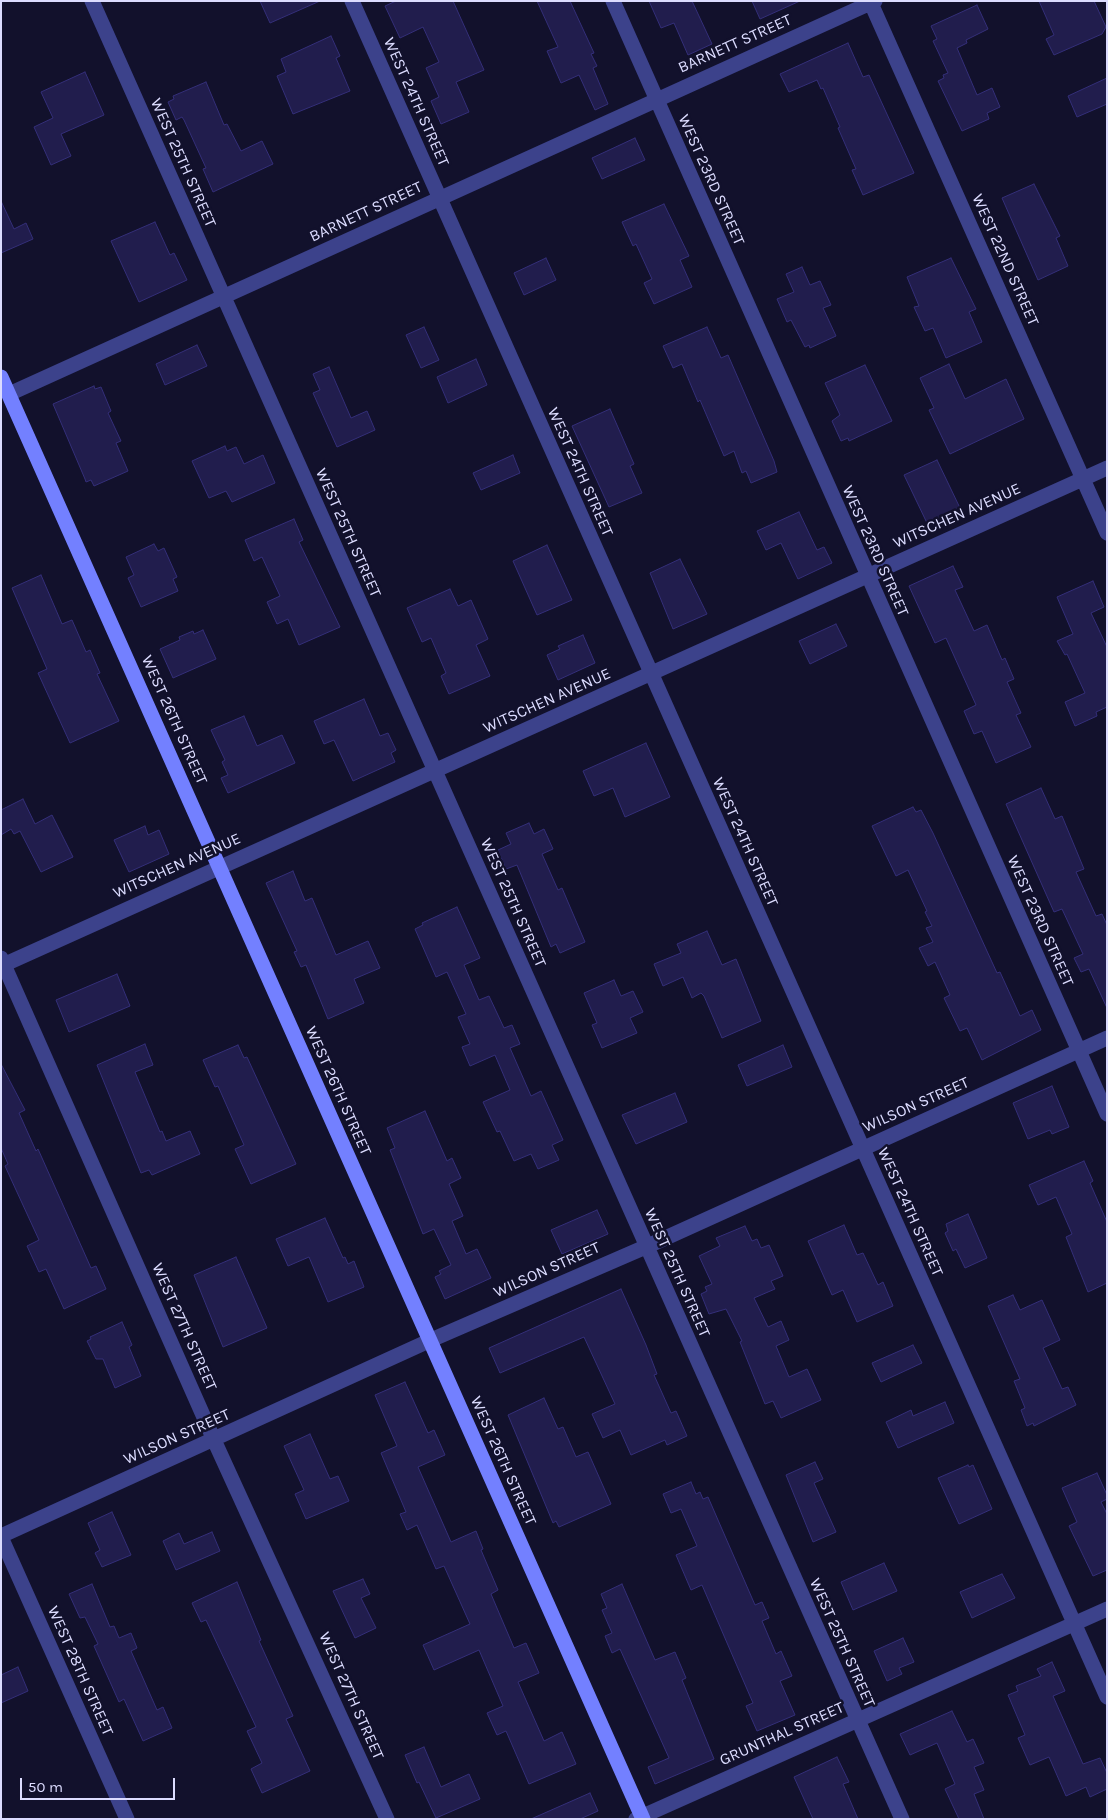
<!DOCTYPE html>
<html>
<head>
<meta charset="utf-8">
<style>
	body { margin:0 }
	#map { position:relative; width:1108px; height:1820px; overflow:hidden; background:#12112c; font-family:Karla,sans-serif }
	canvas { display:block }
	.frame { position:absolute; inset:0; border:2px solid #dcdcff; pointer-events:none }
	.scale { position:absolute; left:20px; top:1778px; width:155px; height:22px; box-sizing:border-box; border:2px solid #dcdcff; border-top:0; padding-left:6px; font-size:15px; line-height:18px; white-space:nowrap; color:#dcdcff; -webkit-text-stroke:4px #12112c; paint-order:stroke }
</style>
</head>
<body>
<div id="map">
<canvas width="1108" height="1820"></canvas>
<div class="frame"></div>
<div class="scale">50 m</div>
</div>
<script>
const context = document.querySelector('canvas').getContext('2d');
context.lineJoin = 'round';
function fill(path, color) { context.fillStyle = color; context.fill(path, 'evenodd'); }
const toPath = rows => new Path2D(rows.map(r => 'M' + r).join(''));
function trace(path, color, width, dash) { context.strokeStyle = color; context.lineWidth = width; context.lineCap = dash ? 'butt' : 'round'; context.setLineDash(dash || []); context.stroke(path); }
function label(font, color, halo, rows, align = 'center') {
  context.font = font + ' Karla,sans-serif'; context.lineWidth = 5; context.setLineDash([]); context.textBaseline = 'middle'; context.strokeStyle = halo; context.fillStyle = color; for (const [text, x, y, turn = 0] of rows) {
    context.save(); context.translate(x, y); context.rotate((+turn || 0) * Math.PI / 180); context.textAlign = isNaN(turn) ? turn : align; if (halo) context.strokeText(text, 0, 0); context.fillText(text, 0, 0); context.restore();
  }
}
const building = toPath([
	[260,1,320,1,270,23,260,1],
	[396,1,453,1,484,70,456,82,469,112,441,124,431,101,439,97,426,68,439,62,423,27,400,38,385,6,396,1],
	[537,1,570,1,594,53,591,54,597,66,593,68,608,104,595,110,579,75,561,83,547,51,558,47,537,1],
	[649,1,692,1,712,44,688,55,674,23,661,28,649,1],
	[752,1,800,1,760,19,752,1],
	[1039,1,1094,1,1106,27,1102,34,1054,55,1046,39,1054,35,1039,1],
	[977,5,988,29,966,40,967,43,957,48,977,95,992,88,1000,107,987,113,989,119,962,131,938,81,944,78,943,75,948,73,933,41,937,39,931,26,977,5],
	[331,36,340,56,336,58,350,91,293,114,277,76,286,72,281,59,331,36],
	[848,43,863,77,869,75,914,173,863,195,852,170,856,169,838,128,840,127,823,88,821,89,817,80,789,92,780,74,848,43],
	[85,72,104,115,61,134,71,156,51,165,34,127,53,118,41,92,85,72],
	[1107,78,1107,104,1077,117,1068,96,1107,78],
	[206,82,224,125,227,124,241,151,262,141,273,164,213,192,203,169,206,168,184,120,182,117,176,120,168,102,174,99,173,96,206,82],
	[635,138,645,160,602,179,592,158,635,138],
	[1034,184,1060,236,1056,238,1068,266,1038,280,1002,198,1034,184],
	[1,201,14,229,26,223,33,239,1,253,1,201],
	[664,204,689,256,680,260,692,287,654,304,644,283,652,279,636,244,633,246,622,222,664,204],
	[155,222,170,255,174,253,187,280,139,302,111,241,155,222],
	[546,258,556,280,524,295,514,273,546,258],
	[951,258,976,309,969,312,982,342,946,358,933,328,925,331,914,307,919,306,907,277,951,258],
	[802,267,810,285,820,281,831,305,823,308,836,336,810,348,809,345,805,347,791,320,787,322,777,299,794,292,786,274,802,267],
	[424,327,439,360,421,368,406,335,424,327],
	[707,327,721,358,728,355,774,461,777,472,751,483,746,471,742,473,734,451,724,456,700,400,698,402,682,364,673,368,663,346,707,327],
	[197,345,207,366,165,385,156,364,197,345],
	[476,359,487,385,448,403,437,377,476,359],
	[949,364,965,399,1006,379,1024,419,950,454,929,410,934,408,920,378,949,364],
	[865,365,892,421,849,441,848,438,841,441,832,421,840,415,825,383,865,365],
	[329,367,351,418,367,411,375,430,337,447,313,393,320,390,313,374,329,367],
	[94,386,95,389,101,387,111,411,108,413,121,441,116,443,128,471,94,486,91,480,86,482,85,479,53,404,94,386],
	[610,409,634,464,630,466,642,493,609,507,572,426,610,409],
	[225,446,227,451,236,447,244,464,263,455,275,483,232,502,226,491,209,498,192,461,225,446],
	[513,455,520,473,481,490,473,473,513,455],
	[937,460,960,508,927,523,904,475,937,460],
	[799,512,817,550,824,547,832,563,798,579,781,543,766,550,757,531,799,512],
	[294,519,303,540,299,542,340,627,299,645,288,619,277,624,267,602,280,596,262,557,254,561,245,540,294,519],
	[154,544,158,551,164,548,177,577,173,579,178,591,141,607,128,578,134,575,126,557,154,544],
	[547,545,572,600,537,615,513,561,547,545],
	[680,559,707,614,673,629,650,573,680,559],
	[953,566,963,587,955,590,974,631,987,625,1002,660,1005,658,1014,679,1007,682,1021,713,1016,715,1031,747,996,763,982,731,974,734,964,711,976,705,946,638,935,643,909,586,953,566],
	[41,575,62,624,72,620,86,652,90,650,100,673,97,674,119,721,70,743,38,673,47,669,12,588,41,575],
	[1093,581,1104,607,1091,613,1107,647,1107,707,1096,712,1097,716,1075,726,1065,702,1085,693,1067,654,1065,655,1057,641,1073,634,1057,597,1093,581],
	[450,589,458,606,471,600,488,639,476,645,490,676,449,694,441,676,446,673,431,638,422,642,407,608,450,589],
	[836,624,847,646,810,664,799,641,836,624],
	[203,630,216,659,173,678,160,649,180,640,179,637,193,631,194,634,203,630],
	[583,635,595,663,558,680,547,655,560,649,558,646,583,635],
	[364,699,380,736,388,733,396,750,391,753,395,762,353,781,334,740,324,744,314,721,364,699],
	[244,716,257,746,282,735,295,763,228,793,221,778,228,775,222,762,225,760,211,730,244,716],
	[646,743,670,797,625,817,613,788,594,796,583,771,646,743],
	[1041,788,1055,819,1062,816,1084,869,1076,872,1096,916,1102,914,1107,925,1107,1008,1089,969,1081,972,1074,958,1083,954,1062,909,1054,912,1006,804,1041,788],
	[23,799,35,824,52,815,73,857,41,872,20,831,14,834,11,829,1,835,1,810,23,799],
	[913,807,916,812,921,810,933,833,997,973,1000,972,1020,1016,1032,1010,1041,1030,982,1060,967,1028,960,1031,944,998,950,995,935,962,928,966,919,948,933,942,926,928,932,926,925,912,927,911,908,870,896,876,872,826,913,807],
	[529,823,534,834,544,829,553,849,542,854,558,890,562,888,585,942,560,953,556,944,551,947,517,865,506,869,498,850,511,844,506,833,529,823],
	[145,826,148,835,159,830,169,854,129,872,114,840,145,826],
	[293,871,305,901,312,898,336,955,368,941,380,968,354,979,364,1003,328,1019,306,965,301,967,294,952,297,951,266,883,293,871],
	[457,907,480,958,464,965,479,1000,489,996,504,1028,512,1025,520,1044,510,1048,531,1096,541,1091,563,1140,552,1145,559,1160,538,1169,531,1154,514,1161,500,1131,497,1132,483,1102,510,1090,495,1055,470,1066,462,1047,470,1044,458,1017,466,1014,447,972,436,977,415,929,423,925,422,923,457,907],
	[707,931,722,965,736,959,761,1021,722,1038,704,996,701,993,692,998,683,977,663,986,654,964,681,953,677,944,707,931],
	[117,974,130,1006,69,1032,56,1000,117,974],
	[614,980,621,996,633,991,643,1012,630,1018,637,1033,602,1048,592,1025,597,1023,584,993,614,980],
	[145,1044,153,1065,135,1072,160,1132,162,1131,166,1141,190,1131,200,1154,152,1175,149,1170,141,1173,97,1065,145,1044],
	[238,1045,244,1058,247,1057,296,1164,251,1184,235,1149,244,1145,218,1086,215,1087,203,1060,238,1045],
	[783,1045,792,1067,747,1086,738,1065,783,1045],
	[1,1064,25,1110,19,1113,36,1151,38,1149,91,1268,96,1266,106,1289,64,1309,46,1269,39,1272,27,1246,39,1240,5,1166,8,1164,1,1148,1,1064],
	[1052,1086,1069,1127,1052,1134,1050,1130,1028,1139,1013,1103,1052,1086],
	[675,1093,687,1122,636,1144,622,1115,675,1093],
	[425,1111,447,1161,452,1158,461,1178,449,1184,463,1216,452,1221,466,1254,477,1249,491,1278,445,1299,435,1277,441,1274,439,1271,451,1265,434,1229,423,1234,390,1150,395,1148,387,1128,425,1111],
	[1084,1161,1093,1181,1090,1183,1107,1222,1107,1283,1088,1292,1066,1237,1072,1234,1056,1197,1038,1205,1029,1185,1084,1161],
	[597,1210,608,1234,562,1254,551,1230,597,1210],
	[968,1214,987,1258,965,1268,956,1249,953,1251,945,1233,948,1231,946,1224,968,1214],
	[325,1218,343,1258,345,1257,348,1264,354,1261,364,1287,328,1302,309,1257,288,1266,276,1239,325,1218],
	[844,1225,857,1255,863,1253,878,1285,883,1282,893,1306,857,1322,843,1290,832,1295,808,1241,844,1225],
	[745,1226,752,1241,757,1239,761,1248,769,1245,783,1276,771,1281,775,1289,754,1298,768,1327,781,1321,789,1340,776,1346,789,1377,807,1369,821,1400,781,1418,773,1401,765,1404,740,1342,742,1341,726,1309,709,1314,701,1294,707,1291,705,1287,712,1284,699,1256,720,1246,716,1238,745,1226],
	[236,1257,267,1328,223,1347,194,1275,236,1257],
	[621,1289,646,1345,657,1374,654,1375,671,1413,676,1411,687,1436,667,1445,665,1440,631,1455,620,1430,603,1438,592,1414,615,1404,584,1337,500,1373,489,1348,621,1289],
	[1013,1295,1020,1310,1042,1300,1060,1340,1043,1348,1062,1389,1068,1387,1076,1405,1034,1426,1033,1423,1027,1426,1021,1410,1025,1408,1014,1381,1020,1379,988,1306,1013,1295],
	[122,1322,132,1345,129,1347,141,1376,115,1388,103,1359,96,1359,87,1341,91,1339,90,1337,122,1322],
	[913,1345,922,1363,881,1382,872,1363,913,1345],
	[405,1382,428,1433,434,1430,445,1455,418,1467,451,1542,476,1531,483,1549,481,1550,498,1590,491,1594,514,1648,526,1643,539,1673,518,1682,544,1741,562,1732,576,1764,529,1784,506,1731,497,1735,487,1713,503,1706,479,1650,434,1670,423,1645,470,1624,444,1566,436,1569,417,1525,407,1530,400,1514,406,1512,381,1453,397,1446,375,1395,405,1382],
	[544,1398,558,1429,563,1427,576,1457,588,1452,611,1504,559,1527,556,1521,553,1523,508,1415,544,1398],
	[945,1402,954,1423,898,1448,886,1422,911,1410,913,1416,945,1402],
	[310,1434,330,1479,338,1476,349,1501,306,1519,295,1494,304,1490,284,1446,310,1434],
	[815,1462,823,1479,814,1483,836,1532,813,1542,786,1475,815,1462],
	[968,1465,969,1467,973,1465,992,1509,959,1524,938,1478,968,1465],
	[1097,1473,1107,1495,1107,1499,1101,1502,1107,1514,1107,1570,1093,1576,1069,1526,1077,1522,1062,1488,1097,1473],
	[691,1482,696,1494,700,1492,703,1499,708,1497,755,1605,762,1602,769,1618,762,1621,776,1654,781,1651,792,1676,780,1681,795,1715,757,1731,746,1706,753,1703,702,1585,691,1590,676,1555,697,1546,681,1509,671,1513,663,1494,691,1482],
	[112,1512,131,1555,102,1567,95,1553,100,1550,88,1523,112,1512],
	[212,1532,220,1551,176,1570,163,1541,179,1533,184,1544,212,1532],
	[884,1563,897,1591,853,1610,841,1582,884,1563],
	[1002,1574,1015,1598,972,1618,960,1592,1002,1574],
	[363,1579,370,1594,361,1598,376,1628,355,1638,333,1591,363,1579],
	[237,1582,261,1640,259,1641,293,1716,286,1719,310,1771,262,1793,251,1769,262,1763,247,1731,256,1727,206,1620,201,1622,192,1603,237,1582],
	[92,1584,110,1627,114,1626,119,1638,131,1633,137,1648,131,1651,157,1710,163,1707,172,1728,143,1741,124,1699,119,1702,94,1646,98,1644,85,1617,80,1618,69,1594,92,1584],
	[622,1584,655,1660,675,1652,686,1678,682,1680,714,1759,655,1784,648,1767,669,1758,620,1649,612,1653,605,1636,612,1633,602,1610,607,1608,601,1594,622,1584],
	[903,1638,914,1662,899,1668,902,1674,887,1681,874,1651,903,1638],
	[1052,1662,1065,1691,1053,1696,1083,1764,1100,1758,1107,1773,1107,1789,1090,1797,1086,1787,1066,1796,1049,1757,1030,1765,1018,1738,1025,1735,1008,1695,1018,1691,1016,1686,1041,1676,1037,1669,1052,1662],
	[18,1667,28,1691,1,1703,1,1675,18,1667],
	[952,1711,967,1742,973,1739,984,1763,974,1767,984,1790,974,1794,984,1819,959,1819,945,1789,955,1784,937,1743,910,1755,900,1734,952,1711],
	[424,1747,441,1787,469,1774,480,1799,436,1818,419,1782,417,1783,405,1755,424,1747],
	[837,1757,849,1782,843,1784,858,1819,813,1819,794,1777,837,1757],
	[590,1793,598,1811,580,1819,531,1819,590,1793]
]);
fill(building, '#211d4d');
trace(building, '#342f79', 1);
trace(toPath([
	[92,1,902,1819],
	[352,1,1107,1697],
	[613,1,1107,1114],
	[870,1,1107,533],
	[9,394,875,1],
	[1,958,214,1440,387,1819],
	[1,966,1107,468],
	[1,1536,431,1340,650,1245,1107,1038],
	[1,1537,127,1819],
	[636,1819,1107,1609]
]), '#3c428b', 15);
trace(toPath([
	[1,377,643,1819]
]), '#7380ff', 15);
label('16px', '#dcdcff', '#12112c', [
	["BARNETT STREET",735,44,-24],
	["WEST 24TH STREET",416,102,66],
	["WEST 25TH STREET",183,163,66],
	["WEST 23RD STREET",711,180,66],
	["BARNETT STREET",366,212,-25],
	["WEST 22ND STREET",1005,260,66],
	["WEST 24TH STREET",580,472,66],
	["WITSCHEN AVENUE",957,516,-24],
	["WEST 25TH STREET",348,533,66],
	["WEST 23RD STREET",875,551,66],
	["WITSCHEN AVENUE",547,701,-24],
	["WEST 26TH STREET",174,720,66],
	["WEST 24TH STREET",745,842,66],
	["WITSCHEN AVENUE",177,866,-24],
	["WEST 25TH STREET",513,903,66],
	["WEST 23RD STREET",1040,921,66],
	["WEST 26TH STREET",338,1091,66],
	["WILSON STREET",916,1105,-24],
	["WEST 24TH STREET",910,1212,66],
	["WILSON STREET",547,1270,-24],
	["WEST 25TH STREET",677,1273,66],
	["WEST 27TH STREET",184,1327,66],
	["WILSON STREET",177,1437,-24],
	["WEST 26TH STREET",503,1461,66],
	["WEST 25TH STREET",842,1643,66],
	["WEST 28TH STREET",80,1671,66],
	["WEST 27TH STREET",351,1696,66],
	["GRUNTHAL STREET",782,1734,-24]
]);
</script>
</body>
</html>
